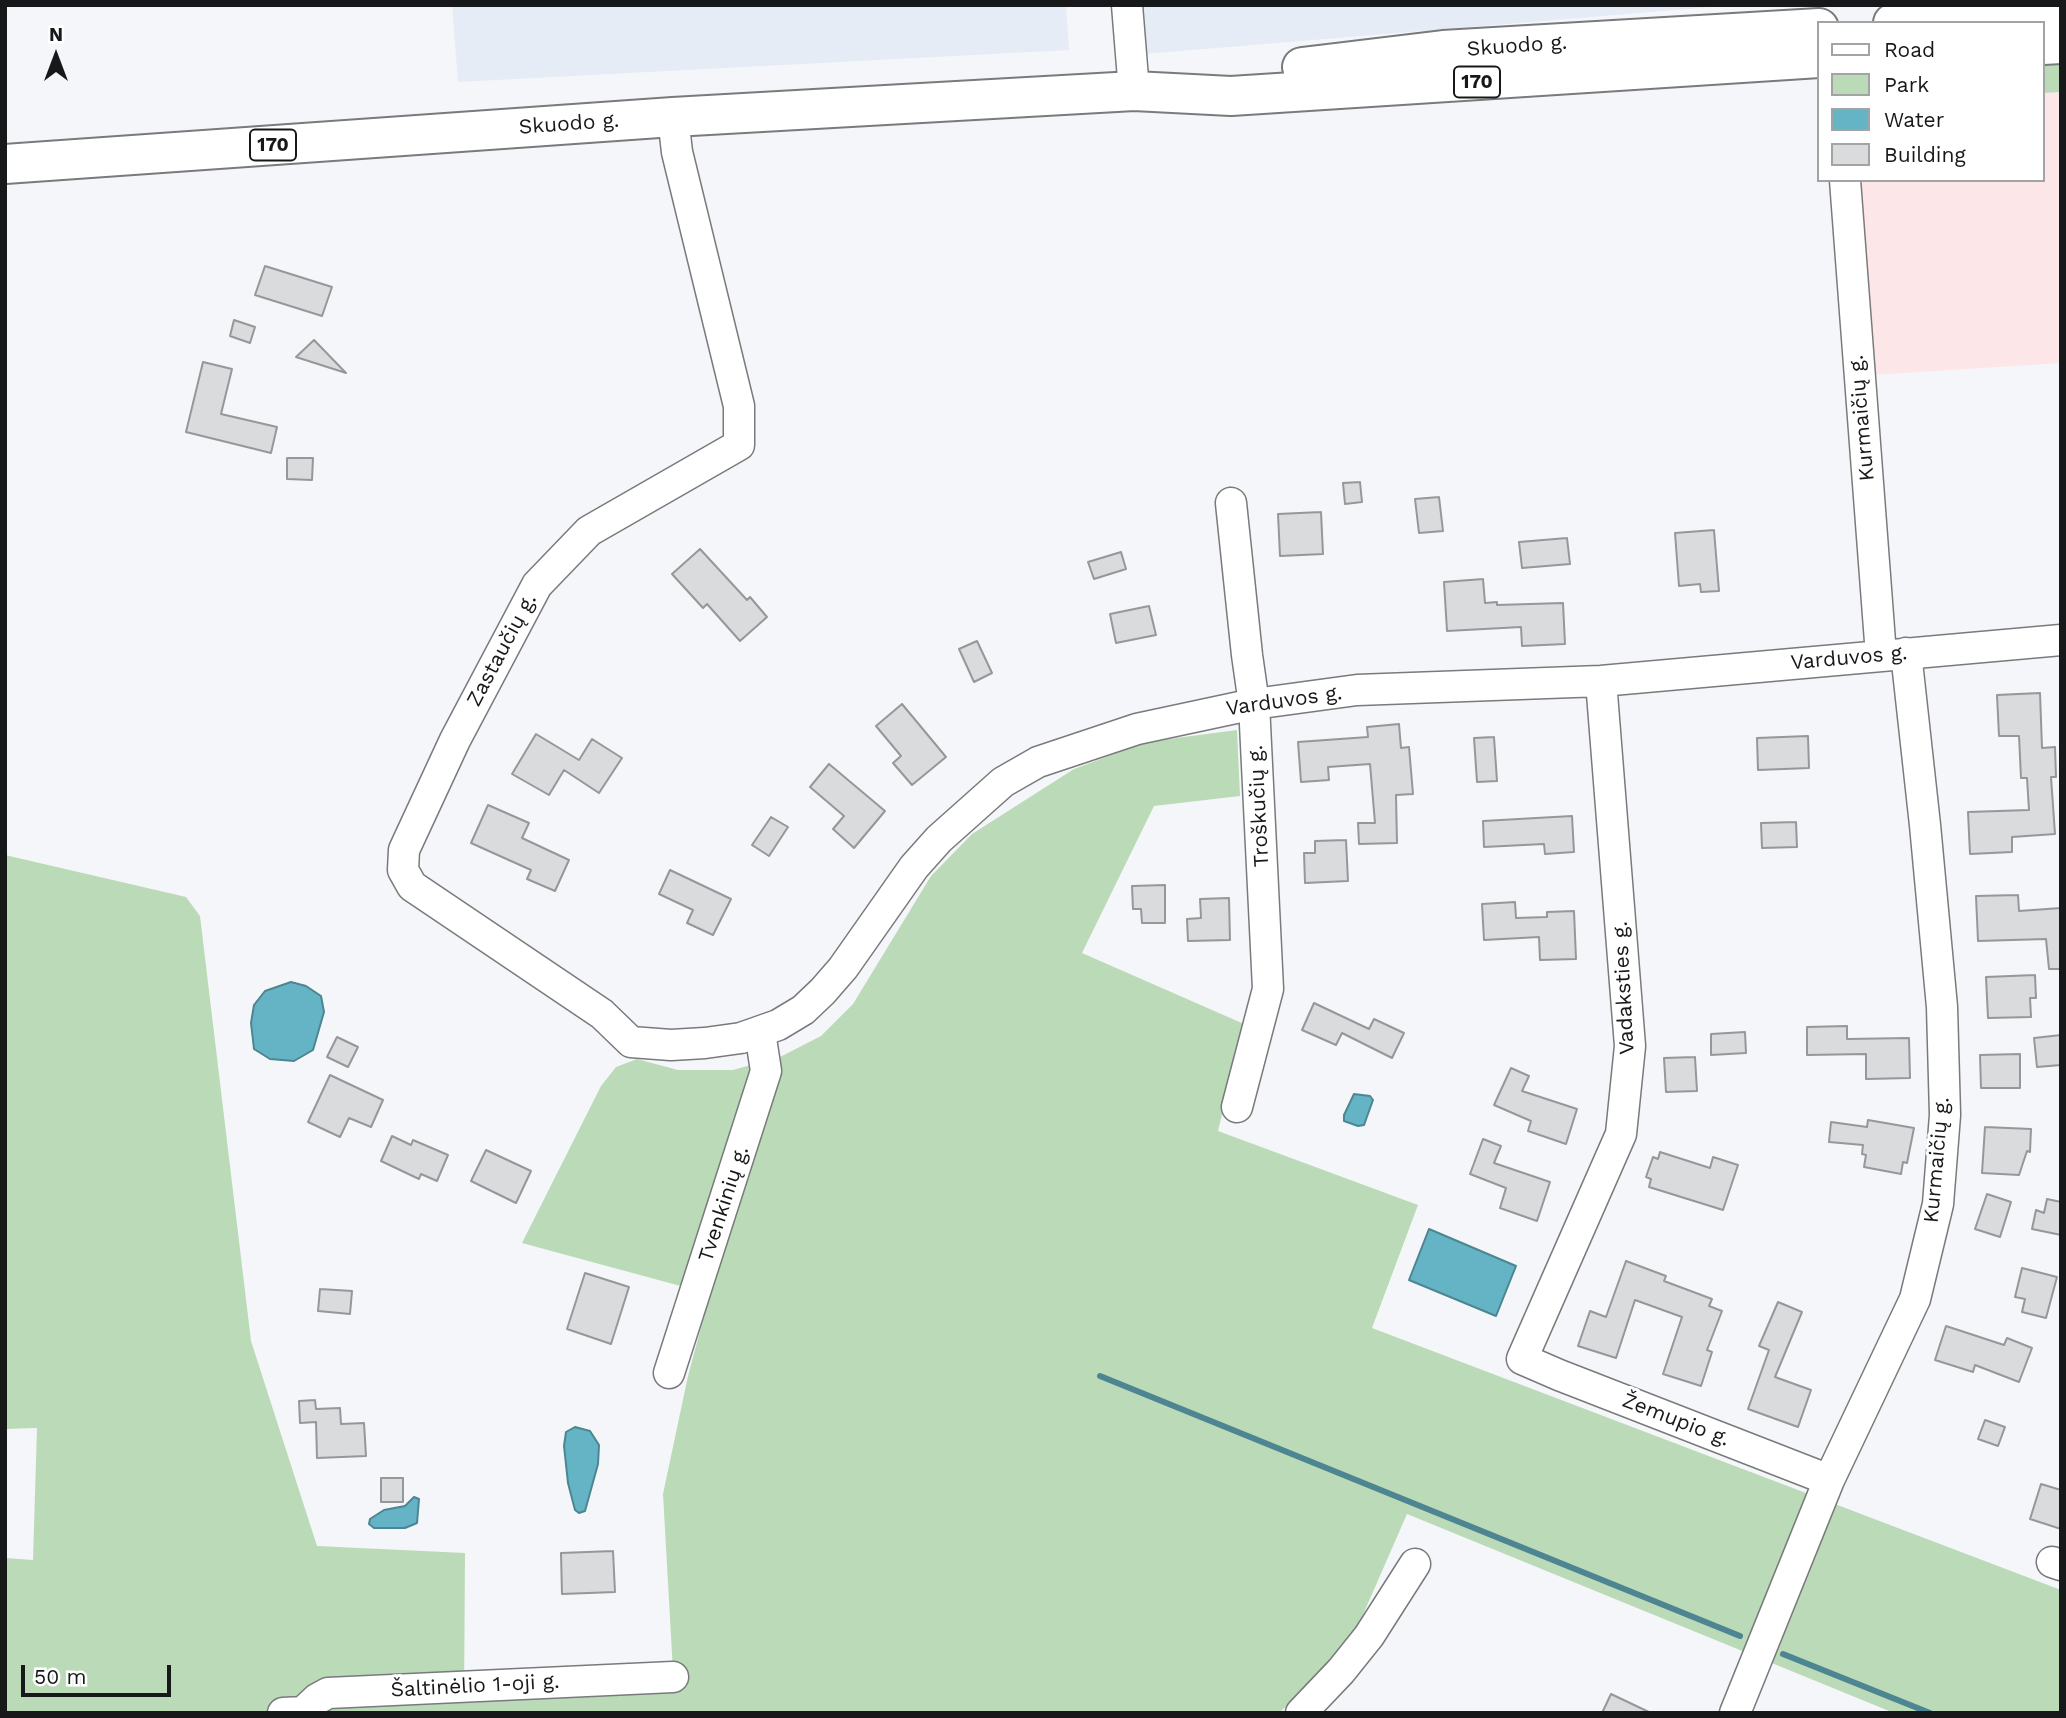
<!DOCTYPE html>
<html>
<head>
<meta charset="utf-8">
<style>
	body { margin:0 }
	#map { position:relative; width:2066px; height:1718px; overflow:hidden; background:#f5f6f9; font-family:"Work Sans",sans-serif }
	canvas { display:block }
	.frame { position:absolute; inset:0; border:7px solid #171819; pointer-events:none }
	.legend { position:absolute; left:1817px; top:21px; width:228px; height:161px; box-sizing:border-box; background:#fff; border:2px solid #a2a3a3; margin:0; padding:9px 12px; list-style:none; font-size:21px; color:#171819 }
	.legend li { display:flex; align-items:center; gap:14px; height:35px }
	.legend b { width:35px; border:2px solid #a2a3a3 }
	.north { position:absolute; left:21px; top:21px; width:70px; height:70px; -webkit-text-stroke:5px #fff; paint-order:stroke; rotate:0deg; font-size:19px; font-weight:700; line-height:28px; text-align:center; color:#171819 }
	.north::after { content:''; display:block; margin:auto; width:24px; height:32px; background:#171819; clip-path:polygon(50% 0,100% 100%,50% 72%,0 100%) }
	.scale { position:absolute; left:21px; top:1665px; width:150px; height:32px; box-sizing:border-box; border:4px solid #171819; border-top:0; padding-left:9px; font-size:21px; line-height:24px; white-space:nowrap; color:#171819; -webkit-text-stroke:5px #fff; paint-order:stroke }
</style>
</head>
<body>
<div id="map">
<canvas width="2066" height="1718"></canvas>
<div class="frame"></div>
<ul class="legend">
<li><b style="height:9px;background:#fff"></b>Road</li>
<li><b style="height:19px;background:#bbdab7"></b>Park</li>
<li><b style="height:19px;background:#64b4c6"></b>Water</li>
<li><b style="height:19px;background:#d9dbdd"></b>Building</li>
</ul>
<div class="north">N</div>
<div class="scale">50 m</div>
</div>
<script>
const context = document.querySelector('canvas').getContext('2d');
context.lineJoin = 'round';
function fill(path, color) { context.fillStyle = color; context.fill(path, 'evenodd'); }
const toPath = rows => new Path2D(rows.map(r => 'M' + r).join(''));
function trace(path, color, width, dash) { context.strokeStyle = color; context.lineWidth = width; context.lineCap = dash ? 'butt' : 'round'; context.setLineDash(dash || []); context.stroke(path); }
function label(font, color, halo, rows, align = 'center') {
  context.font = font + ' "Work Sans",sans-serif'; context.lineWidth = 6; context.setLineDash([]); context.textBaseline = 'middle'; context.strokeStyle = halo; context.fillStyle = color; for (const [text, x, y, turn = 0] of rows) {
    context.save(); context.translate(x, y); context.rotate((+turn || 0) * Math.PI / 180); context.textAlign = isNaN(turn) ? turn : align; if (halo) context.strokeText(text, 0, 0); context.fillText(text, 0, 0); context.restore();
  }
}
fill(toPath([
	[2061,92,2061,363,1871,375,1857,180,2043,180,2043,93]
]), '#fce6e7');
fill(toPath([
	[452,5,1066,5,1069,50,458,82],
	[1127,5,1736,5,1132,55]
]), '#e6ecf5');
fill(toPath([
	[2061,56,2061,92,2043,93,2043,57],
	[1237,730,1240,796,1154,806,1082,953,1244,1024,1218,1131,1418,1205,1372,1328,2061,1590,2061,1713,1894,1713,1407,1514,1355,1633,1305,1689,1279,1713,5,1713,5,1558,33,1560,37,1428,5,1429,5,855,186,897,200,916,251,1341,317,1546,465,1553,464,1703,674,1689,663,1494,688,1376,710,1294,522,1243,601,1086,616,1067,637,1059,678,1070,733,1070,780,1057,821,1036,853,1004,931,876,972,834,1074,769,1146,742]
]), '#bbdab7');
const water = toPath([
	[291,982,306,986,321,996,324,1012,313,1050,294,1061,270,1059,254,1049,251,1023,254,1005,265,991,291,982],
	[1354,1094,1370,1096,1373,1100,1364,1125,1358,1126,1344,1121,1344,1115,1354,1094],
	[1429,1229,1516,1266,1496,1316,1409,1280,1429,1229],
	[575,1427,590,1431,599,1445,598,1464,585,1511,579,1513,575,1510,568,1483,564,1446,566,1432,575,1427],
	[414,1497,419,1499,417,1523,405,1528,374,1528,369,1524,370,1519,384,1510,405,1506,414,1497]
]);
fill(water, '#64b4c6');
trace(water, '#4d8592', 2);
trace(toPath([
	[1100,1376,1740,1636],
	[1783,1654,1930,1713]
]), '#4d8592', 6);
const building = toPath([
	[265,266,332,287,322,316,255,295,265,266],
	[234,320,255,327,250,343,230,336,234,320],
	[314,340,346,373,296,357,314,340],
	[203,362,232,369,221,414,277,427,271,453,186,432,203,362],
	[287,458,313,458,312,480,287,479,287,458],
	[1360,482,1362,502,1345,504,1343,483,1360,482],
	[1439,497,1443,531,1419,533,1415,499,1439,497],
	[1321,512,1323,554,1280,556,1278,514,1321,512],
	[1714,530,1719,591,1701,592,1700,584,1679,586,1675,533,1714,530],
	[1567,538,1570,564,1522,568,1519,542,1567,538],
	[700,549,747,600,750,597,767,617,740,641,707,604,703,608,672,574,700,549],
	[1121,552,1126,569,1094,579,1088,562,1121,552],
	[1483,579,1485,603,1497,602,1497,605,1563,603,1565,644,1522,646,1521,627,1447,631,1444,582,1483,579],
	[1149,606,1156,635,1116,643,1110,614,1149,606],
	[977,641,992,673,974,682,959,649,977,641],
	[2040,693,2042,748,2055,747,2056,777,2051,777,2055,834,2012,837,2012,852,1970,854,1968,812,2029,810,2027,778,2021,778,2019,736,1999,736,1997,695,2040,693],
	[902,704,946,757,912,785,893,763,901,756,876,726,902,704],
	[1399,724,1401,748,1409,747,1413,794,1396,795,1397,843,1359,844,1358,823,1375,823,1370,764,1328,767,1329,780,1301,782,1298,742,1368,737,1367,727,1399,724],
	[536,734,579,760,592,739,622,758,599,793,564,770,549,795,512,774,536,734],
	[1808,736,1809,768,1758,770,1757,738,1808,736],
	[1494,737,1497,781,1477,782,1474,738,1494,737],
	[829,764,885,811,854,848,833,829,844,816,810,787,829,764],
	[488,805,529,823,522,838,569,860,555,891,527,879,531,870,471,843,488,805],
	[1572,816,1574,852,1545,854,1544,844,1484,847,1483,821,1572,816],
	[771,817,788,827,769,856,752,845,771,817],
	[1796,822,1797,847,1762,848,1761,823,1796,822],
	[1346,840,1348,881,1305,883,1304,853,1315,853,1315,841,1346,840],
	[670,870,731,899,713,935,687,923,693,910,659,894,670,870],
	[1165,885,1165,923,1142,923,1141,909,1133,909,1132,886,1165,885],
	[2018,895,2019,911,2061,908,2061,969,2049,969,2046,939,1978,941,1976,896,2018,895],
	[1229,898,1230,940,1188,941,1187,919,1201,918,1200,899,1229,898],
	[1515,902,1516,918,1547,917,1547,912,1574,911,1576,959,1540,960,1539,937,1484,940,1482,904,1515,902],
	[2035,975,2036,998,2030,998,2031,1017,1988,1018,1986,977,2035,975],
	[1314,1003,1369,1029,1374,1019,1404,1033,1392,1058,1342,1033,1336,1045,1302,1030,1314,1003],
	[1847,1026,1847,1039,1909,1038,1910,1078,1866,1079,1866,1054,1807,1055,1807,1027,1847,1026],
	[1745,1032,1746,1053,1711,1055,1711,1034,1745,1032],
	[2061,1035,2061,1065,2037,1067,2034,1038,2061,1035],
	[337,1037,358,1047,348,1067,327,1057,337,1037],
	[2020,1054,2020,1088,1981,1088,1980,1055,2020,1054],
	[1695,1057,1697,1091,1666,1092,1664,1058,1695,1057],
	[1511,1068,1529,1076,1522,1091,1577,1109,1566,1144,1528,1131,1531,1121,1494,1105,1511,1068],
	[330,1075,383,1100,371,1127,349,1118,340,1137,308,1122,330,1075],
	[1868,1120,1914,1128,1907,1163,1903,1162,1901,1174,1864,1167,1866,1155,1862,1154,1863,1145,1829,1142,1831,1122,1867,1127,1868,1120],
	[1985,1127,2031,1129,2030,1152,2027,1151,2019,1175,1982,1173,1985,1127],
	[392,1136,411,1145,413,1140,448,1155,437,1181,421,1174,419,1179,381,1161,392,1136],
	[1483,1139,1501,1146,1494,1163,1550,1182,1537,1221,1500,1208,1506,1188,1470,1174,1483,1139],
	[486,1150,531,1171,516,1203,471,1181,486,1150],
	[1660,1152,1710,1168,1713,1157,1738,1165,1723,1210,1649,1187,1651,1179,1646,1177,1653,1157,1658,1159,1660,1152],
	[1987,1194,2011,1202,2000,1237,1975,1229,1987,1194],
	[2047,1199,2061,1202,2061,1235,2032,1229,2036,1210,2044,1213,2047,1199],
	[1626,1261,1666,1276,1664,1281,1712,1299,1709,1306,1722,1311,1707,1350,1712,1352,1701,1386,1663,1374,1682,1317,1635,1300,1616,1358,1578,1346,1590,1311,1606,1317,1626,1261],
	[2022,1268,2057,1277,2046,1318,2022,1312,2025,1299,2015,1297,2022,1268],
	[585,1273,629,1287,611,1344,567,1329,585,1273],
	[320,1289,352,1291,350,1314,318,1311,320,1289],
	[1778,1302,1802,1312,1775,1377,1811,1390,1798,1427,1748,1409,1769,1350,1759,1346,1778,1302],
	[1946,1326,2004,1345,2007,1338,2032,1348,2019,1382,1975,1365,1973,1372,1935,1360,1946,1326],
	[315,1400,316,1409,340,1408,341,1424,364,1423,366,1456,317,1458,316,1422,300,1423,299,1401,315,1400],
	[1985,1420,2005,1427,1998,1446,1978,1439,1985,1420],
	[381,1478,403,1478,403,1502,381,1502,381,1478],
	[2041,1484,2061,1490,2061,1529,2030,1519,2041,1484],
	[613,1551,615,1592,562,1594,561,1553,613,1551],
	[1611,1694,1651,1713,1602,1713,1611,1694]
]);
fill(building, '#d9dbdd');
trace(building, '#969799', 2);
const minor = toPath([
	[1127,5,1134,91],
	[673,117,677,152,739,406,739,445,589,531,537,585,455,740,404,850,403,870,412,886,602,1014,631,1042,671,1045,705,1043,741,1038,778,1025,803,1010,823,991,843,968,914,867,939,839,1003,782,1038,762,1137,729,1254,704,1357,690,1601,681,2061,640],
	[1845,180,1881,655],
	[1231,503,1247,655,1254,704,1268,989,1237,1107],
	[1601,681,1630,1046,1621,1134,1522,1359,1559,1375,1829,1480],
	[669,1373,766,1071,760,1032],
	[2052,1562,2061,1565],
	[283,1713,303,1712,317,1699,328,1693,673,1677],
	[1301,1713,1341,1671,1369,1636,1415,1564],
	[1735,1713,1829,1480,1915,1299,1938,1204,1945,1115,1942,1007,1925,825,1906,653]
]);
const major = toPath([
	[1893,23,2061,11],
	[2043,45,2061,44],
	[1302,67,1443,50,1819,28],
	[5,164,673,117,1134,91,1231,96,1819,58]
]);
trace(minor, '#797a7c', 33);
trace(major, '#797a7c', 42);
trace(minor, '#fff', 30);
trace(major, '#fff', 38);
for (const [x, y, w] of [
	[1477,82,46],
	[273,145,46]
]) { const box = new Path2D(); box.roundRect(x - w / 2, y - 15.5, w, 31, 5); context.fillStyle = '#fff'; context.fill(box); trace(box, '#171819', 2); }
label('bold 19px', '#171819', null, [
	["170",1477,82],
	["170",273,145]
]);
label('21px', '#171819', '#fff', [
	["Skuodo g.",1517,46,-4],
	["Skuodo g.",569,124,-4],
	["Kurmaičių g.",1862,418,-95],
	["Zastaučių g.",502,650,-62],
	["Varduvos g.",1849,658,-5],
	["Varduvos g.",1284,701,-8],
	["Troškučių g.",1259,806,-93],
	["Vadaksties g.",1624,988,-93],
	["Kurmaičių g.",1937,1160,-85],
	["Tvenkinių g.",724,1204,-72],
	["Žemupio g.",1676,1420,21],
	["Šaltinėlio 1-oji g.",475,1686,-3]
]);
</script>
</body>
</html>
